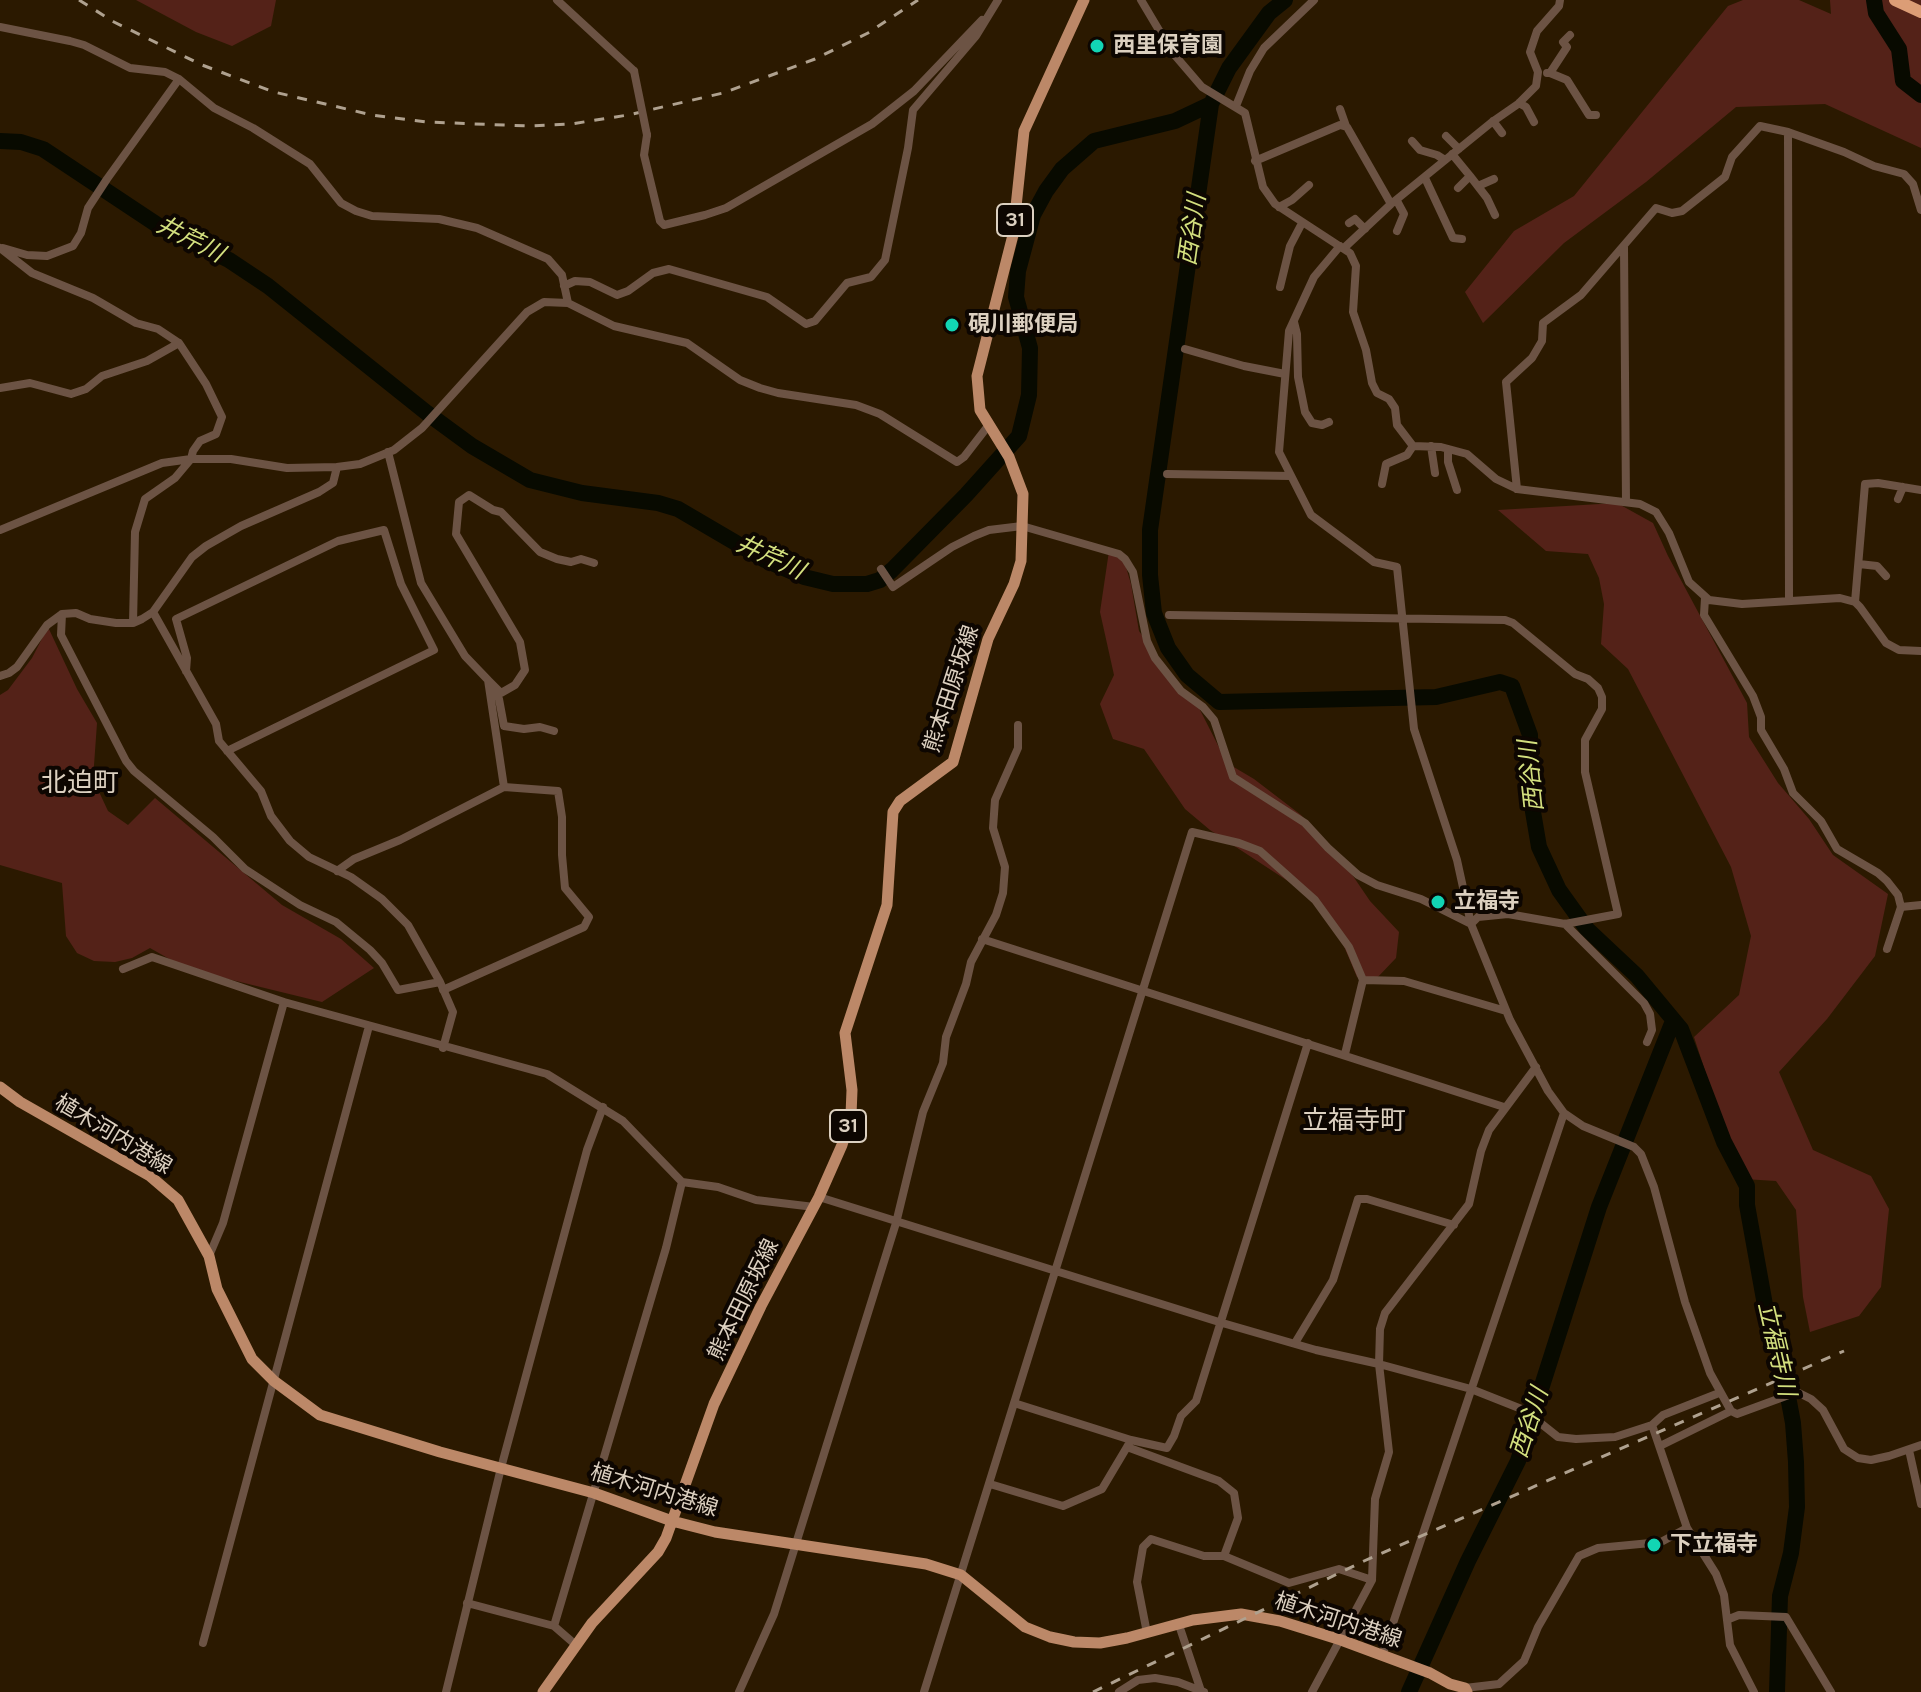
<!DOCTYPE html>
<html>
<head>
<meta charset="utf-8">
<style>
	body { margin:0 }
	canvas { display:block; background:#2b1900 }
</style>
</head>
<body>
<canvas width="1921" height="1692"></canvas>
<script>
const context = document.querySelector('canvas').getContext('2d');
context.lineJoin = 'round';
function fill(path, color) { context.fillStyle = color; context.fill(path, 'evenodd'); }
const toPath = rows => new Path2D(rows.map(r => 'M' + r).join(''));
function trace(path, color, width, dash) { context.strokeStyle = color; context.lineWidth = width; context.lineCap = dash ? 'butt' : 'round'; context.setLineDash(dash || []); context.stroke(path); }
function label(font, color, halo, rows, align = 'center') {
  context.font = font + ' Karla,"Noto Sans JP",sans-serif'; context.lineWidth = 8; context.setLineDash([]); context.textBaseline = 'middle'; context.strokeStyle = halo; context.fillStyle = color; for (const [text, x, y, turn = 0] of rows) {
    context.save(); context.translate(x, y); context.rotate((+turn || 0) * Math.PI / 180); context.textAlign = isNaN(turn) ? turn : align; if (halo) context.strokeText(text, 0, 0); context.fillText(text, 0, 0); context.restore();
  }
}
fill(toPath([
	[136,0,276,0,271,26,232,46,196,32],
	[1743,0,1799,0,1831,14,1830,0,1921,0,1921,148,1825,104,1736,107,1646,182,1564,243,1483,323,1465,292,1514,231,1574,196,1728,6],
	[1617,503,1653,523,1668,556,1747,703,1749,737,1778,783,1809,819,1833,855,1888,894,1875,956,1827,1019,1779,1072,1813,1150,1871,1176,1889,1209,1881,1287,1859,1316,1810,1332,1803,1297,1796,1210,1776,1181,1744,1179,1727,1138,1694,1037,1739,995,1751,936,1731,867,1628,669,1601,644,1604,604,1599,578,1588,554,1546,551,1498,510],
	[1109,551,1123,557,1131,584,1139,631,1180,689,1199,708,1227,763,1254,779,1301,815,1338,854,1370,901,1399,932,1396,958,1376,979,1357,977,1343,944,1322,912,1300,889,1210,830,1185,809,1144,749,1113,739,1100,704,1114,675,1100,612],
	[48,627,77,689,97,723,93,779,108,811,128,825,155,798,282,905,341,939,374,968,322,1002,187,969,150,948,132,958,115,962,94,961,77,953,66,936,62,883,0,865,0,695,8,690,32,658]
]), '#542218');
trace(toPath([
	[1874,0,1876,13,1899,49,1903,81,1921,95],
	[1211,104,1150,530,1150,575,1154,613,1168,648,1187,675,1219,702,1436,697,1500,682,1512,686,1530,735,1531,800,1539,847,1559,890,1587,929,1637,976,1681,1029,1724,1142,1747,1186,1747,1205,1765,1305,1780,1354,1793,1423,1796,1462,1797,1507,1791,1553,1780,1596,1777,1692],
	[0,141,21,142,43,149,162,228,229,260,268,286,427,413,472,446,530,480,582,493,658,503,678,509,765,560,804,577,833,584,867,584,880,580,892,570,966,495,1019,436,1029,395,1030,348,1016,297,1018,271,1033,215,1046,191,1062,169,1094,141,1175,121,1211,104,1229,68,1269,13,1285,0],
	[1409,1692,1468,1561,1518,1461,1599,1207,1673,1021]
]), '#080a00', 16);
trace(toPath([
	[557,0,634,71],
	[1141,0,1172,52,1202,87,1245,113,1263,187,1275,204,1350,253,1356,266,1353,312,1366,350,1372,383,1377,393,1389,399,1395,408,1397,425,1413,446,1441,447,1467,454,1496,479,1517,489,1640,504,1656,512,1669,533,1689,582,1709,600,1742,604,1840,598,1855,602,1860,607,1886,643,1899,650,1921,651],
	[0,27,70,41,84,45,130,68,165,72,179,79,214,108,253,128,310,164,341,203,356,211,372,216,439,219,477,228,548,259,562,275,568,303],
	[1547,73,1550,73,1567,47,1563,42,1570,35],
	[1550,73,1567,80,1589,115,1596,115],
	[1519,103,1526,107,1534,122],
	[1236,106,1250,71,1264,48,1314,0],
	[1340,109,1346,126],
	[1493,121,1502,133],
	[1788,132,1789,600],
	[647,135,644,155,660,221,664,225,705,215,726,208,872,124,914,91,982,20],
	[1446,136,1459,149],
	[1412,141,1420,150,1437,155,1445,160],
	[1452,154,1470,176,1458,188],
	[1255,161,1340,125,1347,127,1391,204],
	[1470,176,1487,198,1495,215],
	[1425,178,1453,238,1462,239],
	[1478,186,1494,179],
	[1279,207,1292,200,1309,185],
	[1349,223,1355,219,1365,229],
	[1397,231,1404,214,1397,201],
	[1340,246,1314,277,1289,331,1279,452,1311,515,1374,562,1397,567,1414,729,1457,860,1471,924],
	[1624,247,1626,502],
	[0,248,32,273,93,298,136,323,158,329,179,343,206,384,222,417,216,434,200,441,193,451,191,459,175,478,145,499,135,532,133,623],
	[3,248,27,255,47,256,73,246,81,233,88,208,107,179,179,79],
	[1344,248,1391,204,1492,122,1518,104,1536,86,1538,72,1530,52,1537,31,1559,6,1560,0],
	[564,286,575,281,590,282,617,295,628,291,653,273,669,269,767,297,806,324,815,321,847,283,871,277,885,260,908,148,913,110,976,36,998,0],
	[1280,287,1290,246,1302,223],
	[1294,322,1297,334,1298,377,1305,412,1312,423,1322,425,1329,422],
	[1185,349,1244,366,1285,374],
	[0,388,30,383,71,394,86,389,102,376,147,361,179,343],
	[1431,446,1435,473],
	[1448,449,1448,462,1457,490],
	[388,452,421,583,465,656,488,680,504,787],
	[1167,474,1291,476],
	[1382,484,1386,464,1407,455,1413,446],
	[1517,489,1506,382,1532,358,1542,341,1543,323,1581,295,1656,208,1672,213,1682,211,1725,177,1732,157,1760,126,1788,132,1844,152,1874,166,1904,174,1913,184,1921,210],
	[1898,499,1903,487],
	[0,530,162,463,191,459,231,459,287,468,337,467],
	[1859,564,1877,566,1886,576],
	[881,569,893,587,952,547,974,536,989,530,1022,526,1119,554,1125,559,1133,572,1147,641,1155,658,1181,691,1203,707,1214,720,1233,777,1305,823,1328,848,1358,875,1377,885,1421,899,1471,924,1510,1020,1548,1091,1564,1113,1583,1126,1634,1147,1641,1154,1654,1187,1685,1302,1710,1373,1731,1411],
	[1705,598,1704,615,1753,696,1761,717,1761,730,1784,769,1793,793,1821,821,1837,849,1878,873,1887,881,1898,895,1901,907,1921,905],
	[1855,602,1865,484,1878,483,1921,490],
	[153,612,216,724,219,741,261,791,271,816,290,841,309,857,351,877,382,899,408,925,440,982],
	[62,614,61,635,126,761,134,771,213,837,245,869,300,905,336,922,370,950,382,963,398,990,440,982,453,1012,443,1048],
	[1169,615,1505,620,1513,623,1575,674,1588,679,1598,688,1602,697,1602,709,1585,740,1585,772,1618,914,1565,924,1508,914,1478,917,1471,924],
	[186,671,187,658,176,619,338,541,384,530,401,584,434,650,227,751],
	[0,676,9,673,17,667,47,625,62,614,76,613,90,619,116,623,133,623,142,619,153,612,192,557,206,546,241,526,319,492,333,483,337,467,360,464,394,450,422,428,527,312,544,302,568,303,614,326,687,343,740,380,760,388,778,393,856,405,880,414,957,462,964,457,988,426],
	[488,680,501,693,515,685,525,670,520,642,456,534,459,502,469,495,493,510,501,512,540,552,557,559,571,562,581,559,594,563],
	[495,691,499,699,504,726,524,729,540,727,554,731],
	[337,871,354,859,400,840,504,787,558,791,562,817,562,855,565,888,589,917,584,927,443,990],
	[1565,924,1644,1003,1650,1014,1652,1030,1647,1042],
	[982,939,1504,1107],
	[1887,949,1901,907],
	[123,969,152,957,284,1002],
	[1363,980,1404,981,1506,1011],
	[819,1197,1219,1322,1316,1350,1379,1364,1471,1389,1524,1410,1558,1437,1576,1439,1615,1437,1652,1425,1663,1415,1719,1393],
	[209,1256,223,1223,284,1002,547,1074,623,1121,682,1182,718,1187,756,1200,814,1207],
	[1295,1343,1333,1280,1358,1199,1367,1199,1454,1225],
	[1014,1403,1131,1440,1127,1447,1219,1481,1234,1493,1238,1518,1224,1556,1204,1556,1151,1539,1143,1547,1137,1582,1147,1633],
	[1131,1440,1167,1448,1174,1436,1181,1416,1196,1401,1308,1043],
	[1660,1446,1731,1411,1737,1414,1797,1392,1811,1399,1823,1410,1844,1449,1858,1458,1871,1460,1889,1456,1921,1445],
	[1909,1450,1921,1504],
	[990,1484,1063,1506,1102,1489,1127,1447],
	[1687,1528,1716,1574,1724,1595,1730,1645,1754,1692],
	[1224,1556,1289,1583,1339,1569,1372,1580],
	[467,1603,554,1626,577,1646],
	[1729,1619,1739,1615,1786,1617,1831,1692],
	[1179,1625,1201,1691],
	[554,1626,666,1248,682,1182],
	[203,1643,369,1026],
	[1382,1656,1564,1113],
	[1465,1688,1499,1684,1524,1661,1538,1627,1579,1556,1598,1548,1661,1542,1687,1528,1652,1425],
	[446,1692,501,1468,587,1150,603,1107],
	[739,1692,774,1614,896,1223,923,1112,943,1063,946,1037,966,984,971,962,996,915,1003,893,1005,867,993,828,995,800,1018,748,1018,725],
	[924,1692,1192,832,1239,843,1260,851,1315,900,1349,947,1363,980,1345,1054],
	[1119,1692,1138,1680,1155,1678,1178,1682,1204,1692],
	[1312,1692,1372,1580,1375,1499,1389,1452,1379,1364,1380,1329,1385,1313,1469,1204,1481,1151,1489,1130,1536,1067]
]), '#6c5344', 8);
trace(toPath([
	[0,1087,20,1102,150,1176,178,1200,209,1256,217,1289,252,1359,274,1381,320,1415,440,1452,594,1493,672,1521,715,1532,926,1564,961,1575,1025,1627,1050,1637,1074,1642,1100,1643,1127,1638,1193,1620,1241,1614,1280,1621,1341,1640,1430,1673,1450,1684,1465,1688,1467,1692],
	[543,1692,592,1623,658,1552,666,1538,714,1404,761,1306,819,1197,842,1145,851,1115,852,1090,845,1033,887,905,893,812,900,801,953,762,988,639,1014,584,1021,561,1023,494,1009,457,980,410,977,376,1013,235,1024,131,1084,0]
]), '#bc8868', 11);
trace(toPath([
	[1895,0,1921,12]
]), '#dc9d76', 12);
trace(toPath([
	[79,0,114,22,202,65,274,92,372,115,427,122,528,126,571,124,628,115,723,93,815,59,868,33,918,0],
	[1093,1692,1364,1561,1844,1351]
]), '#afa18f', 3, [10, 10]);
trace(toPath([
	[634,71,647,135]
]), '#6c5344', 8);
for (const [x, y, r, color] of [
	[1097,46,8,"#12d5b4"],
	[952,325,8,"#12d5b4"],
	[1438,902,8,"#12d5b4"],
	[1654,1545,8,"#12d5b4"]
]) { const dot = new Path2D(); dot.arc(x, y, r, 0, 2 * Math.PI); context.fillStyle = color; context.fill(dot); trace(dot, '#0d0601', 3); }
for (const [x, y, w] of [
	[1015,220,36],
	[848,1126,36]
]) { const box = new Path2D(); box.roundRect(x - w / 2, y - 16, w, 32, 6); context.fillStyle = '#0d0601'; context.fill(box); trace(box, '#dcd0c0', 2); }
label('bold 20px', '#dcd0c0', null, [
	["31",1015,220],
	["31",848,1126]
]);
label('bold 22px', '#dcd0c0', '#0d0601', [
	["西里保育園",1113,46],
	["硯川郵便局",968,325],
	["立福寺",1454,902],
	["下立福寺",1670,1545]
], 'left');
label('22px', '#dcd0c0', '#0d0601', [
	["熊本田原坂線",952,689,-72],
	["植木河内港線",113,1135,31],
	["熊本田原坂線",744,1300,-64],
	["植木河内港線",654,1491,17],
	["植木河内港線",1338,1621,18]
]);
label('italic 24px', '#d3df7e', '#0d0601', [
	["西谷川",1193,230,-82],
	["井芹川",190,240,27],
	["井芹川",770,558,25],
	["西谷川",1532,776,-96],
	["立福寺川",1776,1349,77],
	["西谷川",1530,1423,-72]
]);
label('26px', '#dcd0c0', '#0d0601', [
	["北迫町",80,784],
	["立福寺町",1354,1122]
]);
</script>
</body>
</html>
